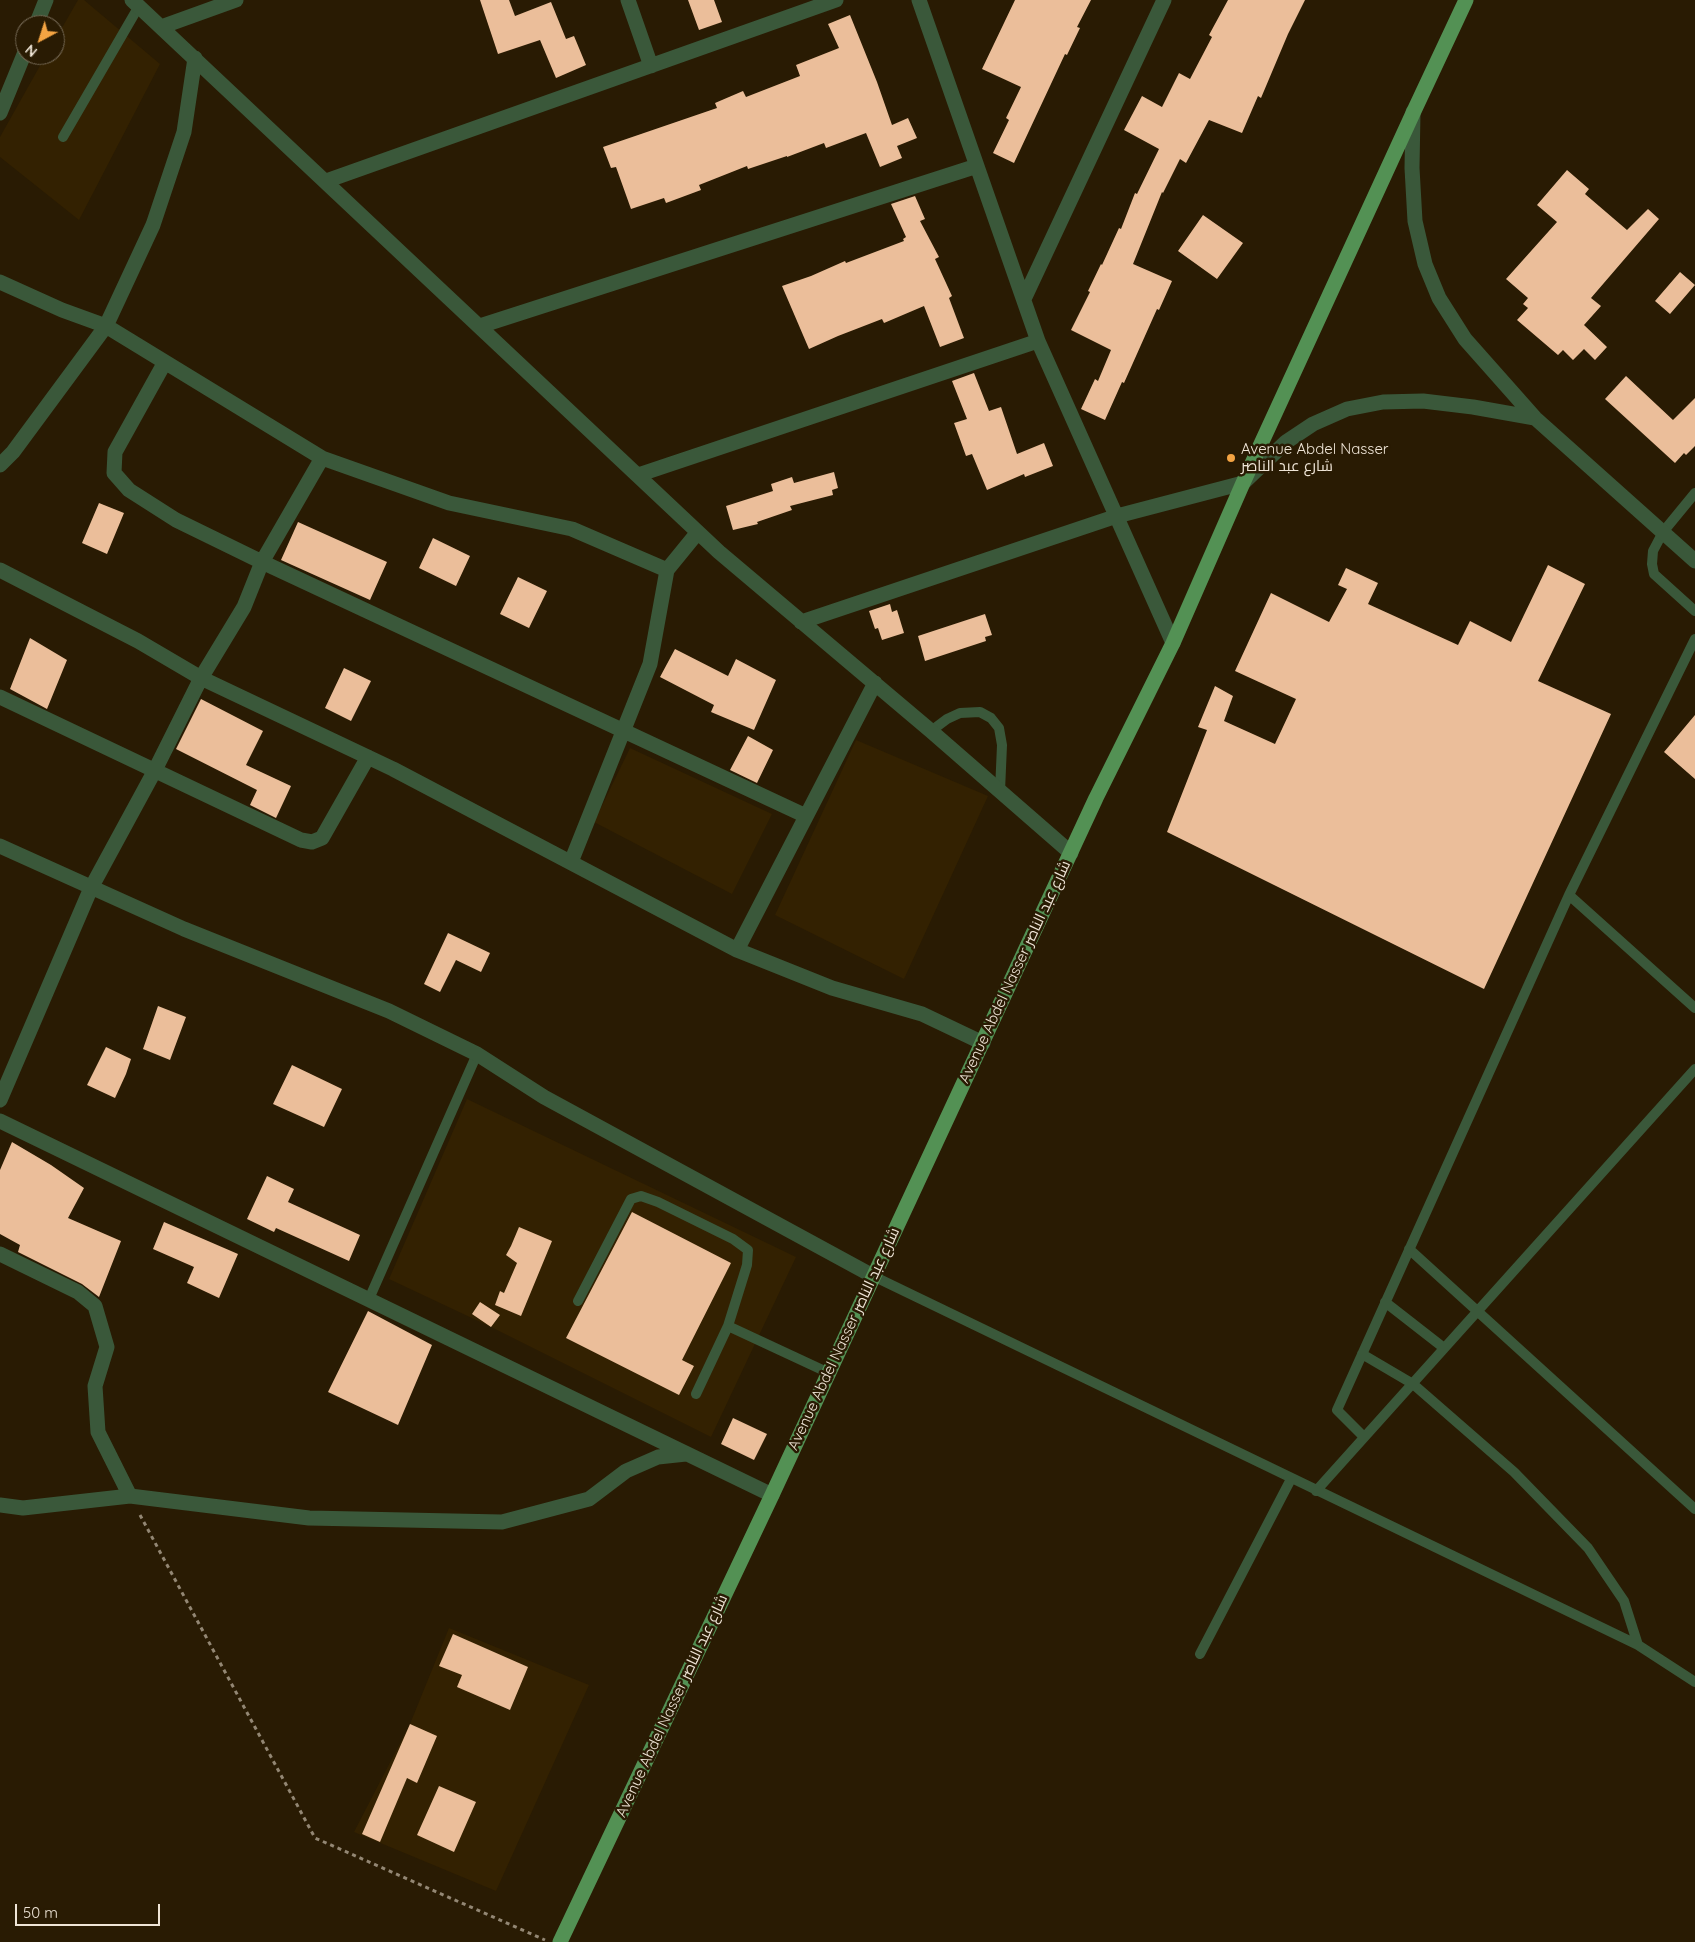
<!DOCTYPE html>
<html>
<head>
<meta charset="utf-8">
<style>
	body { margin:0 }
	#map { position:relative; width:1695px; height:1942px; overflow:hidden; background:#291b03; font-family:Quicksand,sans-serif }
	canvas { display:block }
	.north { position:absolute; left:15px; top:15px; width:50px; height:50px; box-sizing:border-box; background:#291b03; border:1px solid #786c58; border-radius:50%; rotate:220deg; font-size:14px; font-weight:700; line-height:20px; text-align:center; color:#efe5d7 }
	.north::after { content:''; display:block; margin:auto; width:18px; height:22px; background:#f4a443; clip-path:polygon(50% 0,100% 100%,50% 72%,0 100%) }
	.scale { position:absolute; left:15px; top:1904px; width:145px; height:22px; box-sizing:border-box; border:2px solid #efe5d7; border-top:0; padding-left:6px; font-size:15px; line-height:18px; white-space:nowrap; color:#efe5d7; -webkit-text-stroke:4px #291b03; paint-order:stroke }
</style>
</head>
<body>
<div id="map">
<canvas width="1695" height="1942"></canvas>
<div class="north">N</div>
<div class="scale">50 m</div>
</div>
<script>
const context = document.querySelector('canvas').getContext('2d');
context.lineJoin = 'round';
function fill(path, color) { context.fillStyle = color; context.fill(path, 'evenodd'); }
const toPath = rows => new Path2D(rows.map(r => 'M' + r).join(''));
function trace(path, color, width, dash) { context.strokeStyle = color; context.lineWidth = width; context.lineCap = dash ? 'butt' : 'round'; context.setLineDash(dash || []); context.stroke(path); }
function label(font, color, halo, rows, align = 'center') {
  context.font = font + ' Quicksand,Cairo,sans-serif'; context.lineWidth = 5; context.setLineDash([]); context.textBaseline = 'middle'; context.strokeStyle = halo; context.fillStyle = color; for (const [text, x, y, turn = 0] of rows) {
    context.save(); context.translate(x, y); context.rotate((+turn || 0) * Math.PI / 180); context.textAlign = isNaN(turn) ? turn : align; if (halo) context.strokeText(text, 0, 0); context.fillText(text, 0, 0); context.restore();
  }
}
fill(toPath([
	[78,0,84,0,160,64,79,220,0,157,0,137,46,55,55,55,55,40],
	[856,740,988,796,904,979,775,915],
	[630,748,772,814,732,894,594,822],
	[467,1099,796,1257,711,1437,491,1327,389,1279],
	[449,1628,589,1685,496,1891,354,1832,410,1724]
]), '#332101');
fill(toPath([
	[480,0,509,0,515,16,551,2,566,39,574,36,586,65,556,78,540,40,498,54],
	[688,0,714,0,722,22,699,30],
	[1015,0,1091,0,1077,27,1080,28,1067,55,1065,54,1014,163,993,153,1009,120,1006,118,1021,87,982,69],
	[1228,0,1305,0,1288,34,1261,98,1258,96,1242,133,1209,120,1186,163,1180,159,1163,193,1162,192,1133,264,1172,281,1159,310,1157,309,1124,383,1122,382,1105,420,1081,409,1095,379,1098,381,1111,350,1071,330,1090,292,1088,291,1101,264,1102,265,1119,228,1121,229,1135,193,1137,194,1159,149,1124,130,1142,96,1162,107,1179,73,1190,79,1212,37,1209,35],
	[850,15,877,82,892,125,908,118,917,138,897,146,902,158,880,167,866,133,826,148,824,143,787,157,787,156,748,169,747,166,699,185,701,190,666,203,664,198,631,209,616,167,611,168,603,147,717,108,715,103,743,91,746,97,800,76,796,65,839,48,828,24],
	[1567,170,1589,189,1585,194,1627,230,1648,209,1659,219,1591,298,1601,306,1584,325,1607,347,1595,360,1584,349,1573,360,1563,350,1558,355,1517,320,1528,308,1523,304,1528,298,1506,279,1557,222,1537,205],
	[915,196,925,219,920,221,939,257,935,259,952,296,949,298,964,338,940,347,924,306,884,323,882,319,838,336,809,349,782,286,811,276,845,261,846,263,904,241,903,239,906,237,891,204],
	[1203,215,1243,243,1217,279,1178,251],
	[1680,272,1695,285,1670,314,1655,301],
	[974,373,989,411,1001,407,1017,454,1044,443,1053,466,1025,477,1024,474,987,490,972,454,966,456,954,423,967,419,952,381],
	[1626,376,1673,420,1695,398,1695,446,1686,455,1684,453,1675,463,1605,399],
	[834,472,838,488,832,490,833,495,790,506,792,510,757,522,758,524,733,530,726,506,773,491,771,484,792,477,794,483],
	[99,503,124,513,107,554,82,543],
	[298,522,387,562,370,600,281,560],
	[433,538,470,556,456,586,419,568],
	[1548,565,1585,584,1538,681,1611,714,1484,989,1167,832,1207,730,1198,727,1215,686,1233,696,1224,721,1275,744,1296,699,1235,671,1271,593,1329,622,1347,589,1338,585,1346,568,1378,583,1368,604,1458,645,1470,621,1511,642],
	[518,577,547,591,529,628,500,614],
	[890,604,892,612,897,610,904,633,882,640,878,628,875,629,869,611],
	[985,614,992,635,985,637,986,641,925,661,918,636],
	[30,638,67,660,47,709,10,689],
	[675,649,728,676,736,659,776,680,754,730,711,712,714,705,660,677],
	[344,668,371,681,351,721,325,708],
	[201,699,263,731,246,765,291,786,276,818,250,805,257,790,176,749],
	[1695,715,1695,779,1664,752],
	[748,736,773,750,757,783,730,770],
	[448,933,490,953,481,972,456,960,440,992,424,984],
	[158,1006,186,1017,170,1060,143,1049],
	[106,1047,131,1059,126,1074,115,1098,87,1085],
	[292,1065,342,1089,324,1127,273,1104],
	[12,1142,51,1165,84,1188,68,1218,121,1241,99,1297,82,1284,18,1252,20,1245,0,1234,0,1170],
	[267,1176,294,1189,288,1202,360,1235,349,1261,276,1228,274,1232,247,1219],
	[632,1212,731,1263,682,1360,694,1366,679,1395,566,1338],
	[164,1222,238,1254,219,1298,187,1283,194,1267,153,1249],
	[519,1227,552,1241,521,1316,495,1305,500,1291,504,1293,517,1263,506,1255,511,1246],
	[480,1302,500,1315,491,1327,472,1314],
	[368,1311,432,1345,398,1425,328,1392],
	[733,1418,767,1434,754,1460,721,1444],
	[453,1634,528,1667,510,1710,457,1687,462,1675,439,1666],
	[410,1724,437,1736,417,1783,407,1778,380,1842,362,1834],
	[439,1786,476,1802,454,1852,417,1835]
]), '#ebbe9a');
trace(toPath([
	[140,1515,315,1838,545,1940]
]), '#938774', 3, [4, 4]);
trace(toPath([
	[63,137,139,6],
	[1695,493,1663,532,1653,551,1652,564,1654,574,1695,611],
	[931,731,947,719,960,713,980,712,991,718,999,728,1002,745,1000,791],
	[1569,895,1695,1008],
	[1409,1249,1695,1509],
	[873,1276,1638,1645,1695,1682],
	[369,1299,477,1054],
	[578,1301,631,1199,641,1196,658,1202,733,1239,748,1250,747,1265,728,1326,696,1394],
	[1385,1302,1444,1348],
	[728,1326,829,1373],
	[1362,1354,1413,1384,1514,1472,1588,1548,1624,1601,1638,1645],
	[1364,1437,1337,1410,1569,895,1695,639],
	[1316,1491,1695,1069],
	[1200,1654,1291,1479]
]), '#3a583a', 10);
trace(toPath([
	[132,0,719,552,931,731,1071,853],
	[628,0,651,66],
	[919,0,1038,341,1173,643],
	[36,25,46,0],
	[161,27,236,0],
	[1413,112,1412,168,1415,221,1425,264,1439,298,1465,339,1535,418,1695,561],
	[0,113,25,52],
	[326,181,836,0],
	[0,282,62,310,106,326,13,452,0,465],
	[1024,299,1164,0],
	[480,326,977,166],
	[165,362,115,452,114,473,129,490,176,520,262,562,806,816],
	[322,458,449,503,572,529,667,570,698,532],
	[638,475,1038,341],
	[0,570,138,641,201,678,393,769,737,950,832,988,922,1014,983,1043],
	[801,622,1117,516,1243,483,1286,442,1313,424,1347,409,1383,402,1423,401,1473,407,1535,418],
	[0,697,301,840,312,842,322,838,368,757],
	[0,846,184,929,389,1011,477,1054,544,1097,873,1276],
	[571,862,650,664,667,570],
	[737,950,875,683],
	[0,1100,91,888,154,772,201,678,244,607,262,562,322,458,106,326,153,225,184,132,195,58],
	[0,1121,772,1495],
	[0,1254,78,1292,95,1306,107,1347,95,1386,98,1432,130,1496],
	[0,1505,23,1508,130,1496,309,1518,502,1522,589,1499,626,1471,658,1457,686,1454]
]), '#3a583a', 15);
trace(toPath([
	[560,1942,772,1495,1096,798,1173,643,1243,483,1414,111,1466,0]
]), '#539154', 15);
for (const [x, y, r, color] of [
	[1231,458,5,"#f4a443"]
]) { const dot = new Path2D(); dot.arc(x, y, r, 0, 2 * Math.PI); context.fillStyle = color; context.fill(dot); trace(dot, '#291b03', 2); }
label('15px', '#efe5d7', '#291b03', [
	["Avenue Abdel Nasser",1241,449],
	["شارع عبد الناصر",1241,466]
], 'left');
label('15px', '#efe5d7', '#291b03', [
	["Avenue Abdel Nasser شارع عبد الناصر",1015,972,-65],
	["Avenue Abdel Nasser شارع عبد الناصر",844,1339,-65],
	["Avenue Abdel Nasser شارع عبد الناصر",672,1706,-65]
]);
</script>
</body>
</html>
